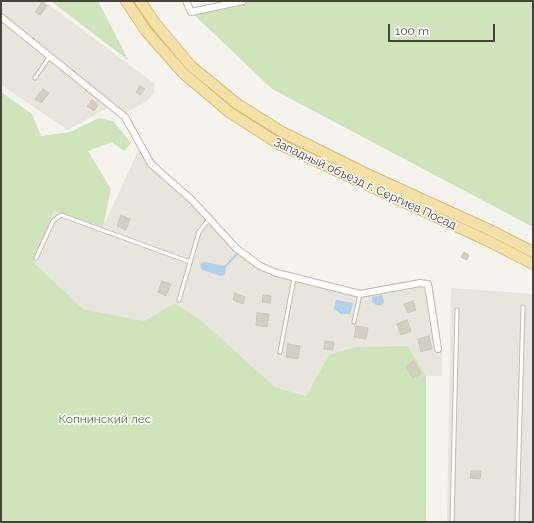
<!DOCTYPE html>
<html>
<head>
<meta charset="utf-8">
<style>
	body { margin:0 }
	#map { position:relative; width:534px; height:523px; overflow:hidden; background:#f5f3ed; font-family:Raleway,sans-serif }
	canvas { display:block }
	.frame { position:absolute; inset:0; border:2px solid #49443b; pointer-events:none }
	.scale { position:absolute; left:388px; top:24px; width:107px; height:18px; box-sizing:border-box; border:2px solid #49443b; border-top:0; padding-left:5px; font-size:12px; line-height:14px; white-space:nowrap; color:#49443b; -webkit-text-stroke:3px #fff; paint-order:stroke }
</style>
</head>
<body>
<div id="map">
<canvas width="534" height="523"></canvas>
<div class="frame"></div>
<div class="scale">100 m</div>
</div>
<script>
const context = document.querySelector('canvas').getContext('2d');
context.lineJoin = 'round';
function fill(path, color) { context.fillStyle = color; context.fill(path, 'evenodd'); }
const toPath = rows => new Path2D(rows.map(r => 'M' + r).join(''));
function trace(path, color, width, dash) { context.strokeStyle = color; context.lineWidth = width; context.lineCap = dash ? 'butt' : 'round'; context.setLineDash(dash || []); context.stroke(path); }
function label(font, color, halo, rows, align = 'center') {
  context.font = font + ' Raleway,sans-serif'; context.lineWidth = 3; context.setLineDash([]); context.textBaseline = 'middle'; context.strokeStyle = halo; context.fillStyle = color; for (const [text, x, y, turn = 0] of rows) {
    context.save(); context.translate(x, y); context.rotate((+turn || 0) * Math.PI / 180); context.textAlign = isNaN(turn) ? turn : align; if (halo) context.strokeText(text, 0, 0); context.fillText(text, 0, 0); context.restore();
  }
}
fill(toPath([
	[1,1,44,1,155,84,154,93,147,101,126,113,1,14],
	[1,20,109,107,68,130,1,85],
	[142,142,156,162,200,204,232,240,257,260,274,268,361,290,391,283,431,280,435,296,442,353,442,376,426,376,408,346,329,355,306,396,275,387,202,321,175,303,144,321,83,309,33,263,54,211,103,227],
	[451,288,533,294,533,522,447,522]
]), '#e8e5dc');
fill(toPath([
	[51,1,98,1,129,61],
	[243,1,533,1,533,227,272,89,191,12],
	[1,92,32,114,41,136,70,132,99,118,113,121,131,143,124,151,112,142,88,151,111,189,103,227,54,211,34,263,83,309,144,321,175,303,202,321,275,387,306,396,329,355,355,347,408,346,426,376,426,522,1,522]
]), '#d0e4bb');
fill(toPath([
	[204,262,226,266,225,275,221,276,202,270,200,264],
	[382,295,384,302,382,305,376,305,372,302,372,297],
	[336,300,353,303,351,312,349,314,341,314,334,309]
]), '#b1d0ea');
trace(toPath([
	[226,266,237,254]
]), '#b1d0ea', 2);
const building = toPath([
	[42,2,47,6,40,15,35,12,42,2],
	[140,86,145,89,140,95,136,92,140,86],
	[43,89,49,93,41,103,35,99,43,89],
	[92,100,98,105,94,111,87,106,92,100],
	[121,215,130,219,126,230,117,226,121,215],
	[464,252,469,255,467,260,461,257,464,252],
	[162,281,171,284,166,296,158,292,162,281],
	[235,293,245,297,243,304,233,300,235,293],
	[263,295,271,296,270,303,262,302,263,295],
	[413,301,416,310,408,313,404,304,413,301],
	[257,313,269,314,267,327,256,325,257,313],
	[407,320,411,331,401,335,397,324,407,320],
	[356,326,368,328,366,339,354,337,356,326],
	[429,336,432,349,421,352,418,339,429,336],
	[325,341,334,342,333,350,324,349,325,341],
	[288,344,300,346,298,359,286,357,288,344],
	[414,361,421,374,413,378,406,366,414,361],
	[471,471,481,471,480,479,470,478,471,471]
]);
fill(building, '#d5cfc3');
trace(building, '#cfc7b7', 1);
const service = toPath([
	[35,78,50,56],
	[36,258,53,221,61,215,190,262],
	[179,300,199,232,209,219],
	[354,322,360,294],
	[280,352,294,278],
	[452,522,457,310],
	[517,522,523,307]
]);
const minor = toPath([
	[186,1,191,12,243,1],
	[1,17,125,117,151,164,192,200,236,248,260,266,277,273,360,294,420,283,428,284,438,349]
]);
const primary = toPath([
	[126,1,146,31,183,73,229,112,279,144,486,240,533,264],
	[140,1,155,23,191,66,236,103,282,132,367,174,492,231,533,252]
]);
trace(service, '#bfbbb0', 5);
trace(minor, '#bfbbb0', 8);
trace(primary, '#d8bf78', 12);
trace(service, '#fff', 3);
trace(minor, '#fff', 6);
trace(primary, '#f4e1a7', 10);
label('12px', '#49443b', '#fff', [
	["Западный объезд г. Сергиев Посад",365,184,25]
]);
label('12px', '#4a7534', '#fff', [
	["Копнинский лес",105,419]
]);
</script>
</body>
</html>
